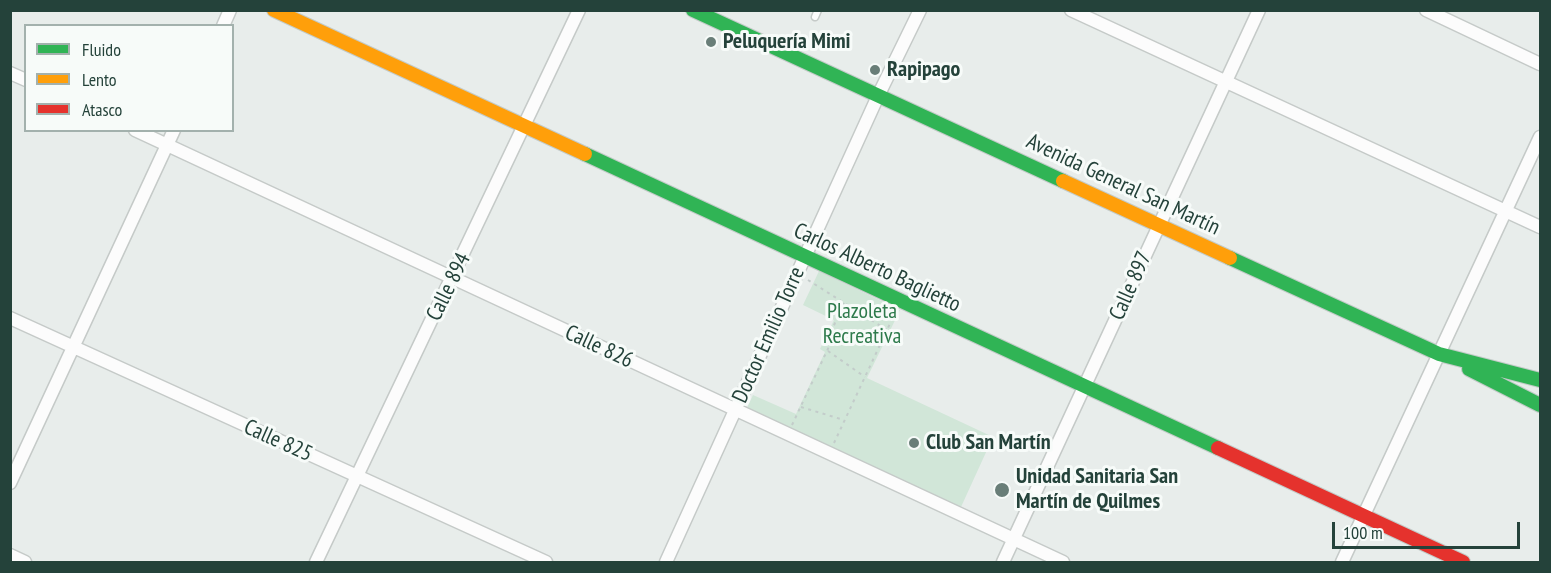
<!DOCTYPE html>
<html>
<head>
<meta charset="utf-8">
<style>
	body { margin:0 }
	#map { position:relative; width:1551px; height:573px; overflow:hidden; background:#e8edeb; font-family:"PT Sans Narrow",sans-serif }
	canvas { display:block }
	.frame { position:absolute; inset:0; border:12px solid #24423a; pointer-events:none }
	.legend { position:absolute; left:24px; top:24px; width:210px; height:108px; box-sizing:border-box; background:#f7fbf9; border:2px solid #a3b1ad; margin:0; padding:8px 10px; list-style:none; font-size:18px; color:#24423a }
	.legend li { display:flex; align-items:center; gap:12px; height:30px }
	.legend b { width:30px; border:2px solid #a3b1ad }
	.scale { position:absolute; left:1332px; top:522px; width:188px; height:27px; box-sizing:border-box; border:3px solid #24423a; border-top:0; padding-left:8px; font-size:18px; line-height:21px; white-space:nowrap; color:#24423a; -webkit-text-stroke:4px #f7fbf9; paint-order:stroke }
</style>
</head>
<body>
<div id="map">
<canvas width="1551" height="573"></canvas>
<div class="frame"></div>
<ul class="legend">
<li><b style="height:8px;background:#30b455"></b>Fluido</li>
<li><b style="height:8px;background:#ff9f0a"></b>Lento</li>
<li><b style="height:8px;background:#e5322d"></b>Atasco</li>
</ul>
<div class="scale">100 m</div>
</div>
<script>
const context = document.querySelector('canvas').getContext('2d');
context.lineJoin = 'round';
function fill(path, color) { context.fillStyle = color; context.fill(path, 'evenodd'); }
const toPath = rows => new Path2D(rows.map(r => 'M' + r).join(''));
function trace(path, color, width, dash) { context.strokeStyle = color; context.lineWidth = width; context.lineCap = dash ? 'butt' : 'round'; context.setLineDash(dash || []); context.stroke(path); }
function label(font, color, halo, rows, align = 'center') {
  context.font = font + ' "PT Sans Narrow",sans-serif'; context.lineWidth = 6; context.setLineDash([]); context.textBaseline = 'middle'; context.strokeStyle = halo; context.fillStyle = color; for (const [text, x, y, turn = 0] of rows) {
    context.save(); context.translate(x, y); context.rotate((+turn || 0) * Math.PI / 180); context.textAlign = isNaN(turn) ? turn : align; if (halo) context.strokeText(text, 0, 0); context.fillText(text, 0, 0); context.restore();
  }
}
fill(toPath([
	[819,271,900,310,867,378,993,437,961,507,747,408,753,395,796,414,825,352,820,349,834,320,803,305]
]), '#d1e6d8');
const lane = toPath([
	[815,17,818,10]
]);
const street = toPath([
	[1071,10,1540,227],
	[1426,10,1540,64],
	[223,26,230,10],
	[10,73,26,80],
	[135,130,1063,562],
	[10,318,546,562],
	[10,483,174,130],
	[10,555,25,562],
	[316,562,579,10],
	[666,562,878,96,920,10],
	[1003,562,1259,10],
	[1342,562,1540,137]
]);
const fast = toPath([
	[693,10,1063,181],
	[585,154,1218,448],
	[1230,258,1439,354,1540,380],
	[1469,369,1540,405]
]);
const slow = toPath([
	[274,10,585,154],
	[1063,181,1230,258]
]);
const jam = toPath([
	[1218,448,1463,562]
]);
trace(lane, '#c5cac8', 9);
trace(street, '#c5cac8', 15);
trace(fast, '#c3cbc8', 16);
trace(slow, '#c3cbc8', 16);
trace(jam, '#c3cbc8', 16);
trace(toPath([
	[808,280,887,330],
	[828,351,865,377],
	[801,407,844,420],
	[792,425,834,336,830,334,844,303],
	[834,443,894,315]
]), '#c3ccca', 2, [3, 4.5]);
trace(lane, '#fcfcfc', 6);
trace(street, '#fcfcfc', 12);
trace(fast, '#30b455', 14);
trace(slow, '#ff9f0a', 14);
trace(jam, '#e5322d', 14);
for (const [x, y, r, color] of [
	[711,42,6,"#697e78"],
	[875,70,6,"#697e78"],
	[914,443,6,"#697e78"],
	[1002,490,8,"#697e78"]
]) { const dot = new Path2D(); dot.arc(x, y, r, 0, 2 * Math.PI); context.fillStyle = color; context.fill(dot); trace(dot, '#f7fbf9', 2); }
label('bold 22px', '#24423a', '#f7fbf9', [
	["Peluquería Mimi",723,42],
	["Rapipago",887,70],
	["Club San Martín",926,443],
	["Unidad Sanitaria San",1016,477],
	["Martín de Quilmes",1016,502]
], 'left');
label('22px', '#24423a', '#f7fbf9', [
	["Avenida General San Martín",1123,185,25],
	["Carlos Alberto Baglietto",877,268,25],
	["Calle 897",1131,286,-66],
	["Calle 894",449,287,-64],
	["Doctor Emilio Torre",769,335,-66],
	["Calle 826",599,347,25],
	["Calle 825",278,441,24]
]);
label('22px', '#2d7a4b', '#f7fbf9', [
	["Plazoleta",862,312],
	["Recreativa",862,337]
]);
</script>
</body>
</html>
